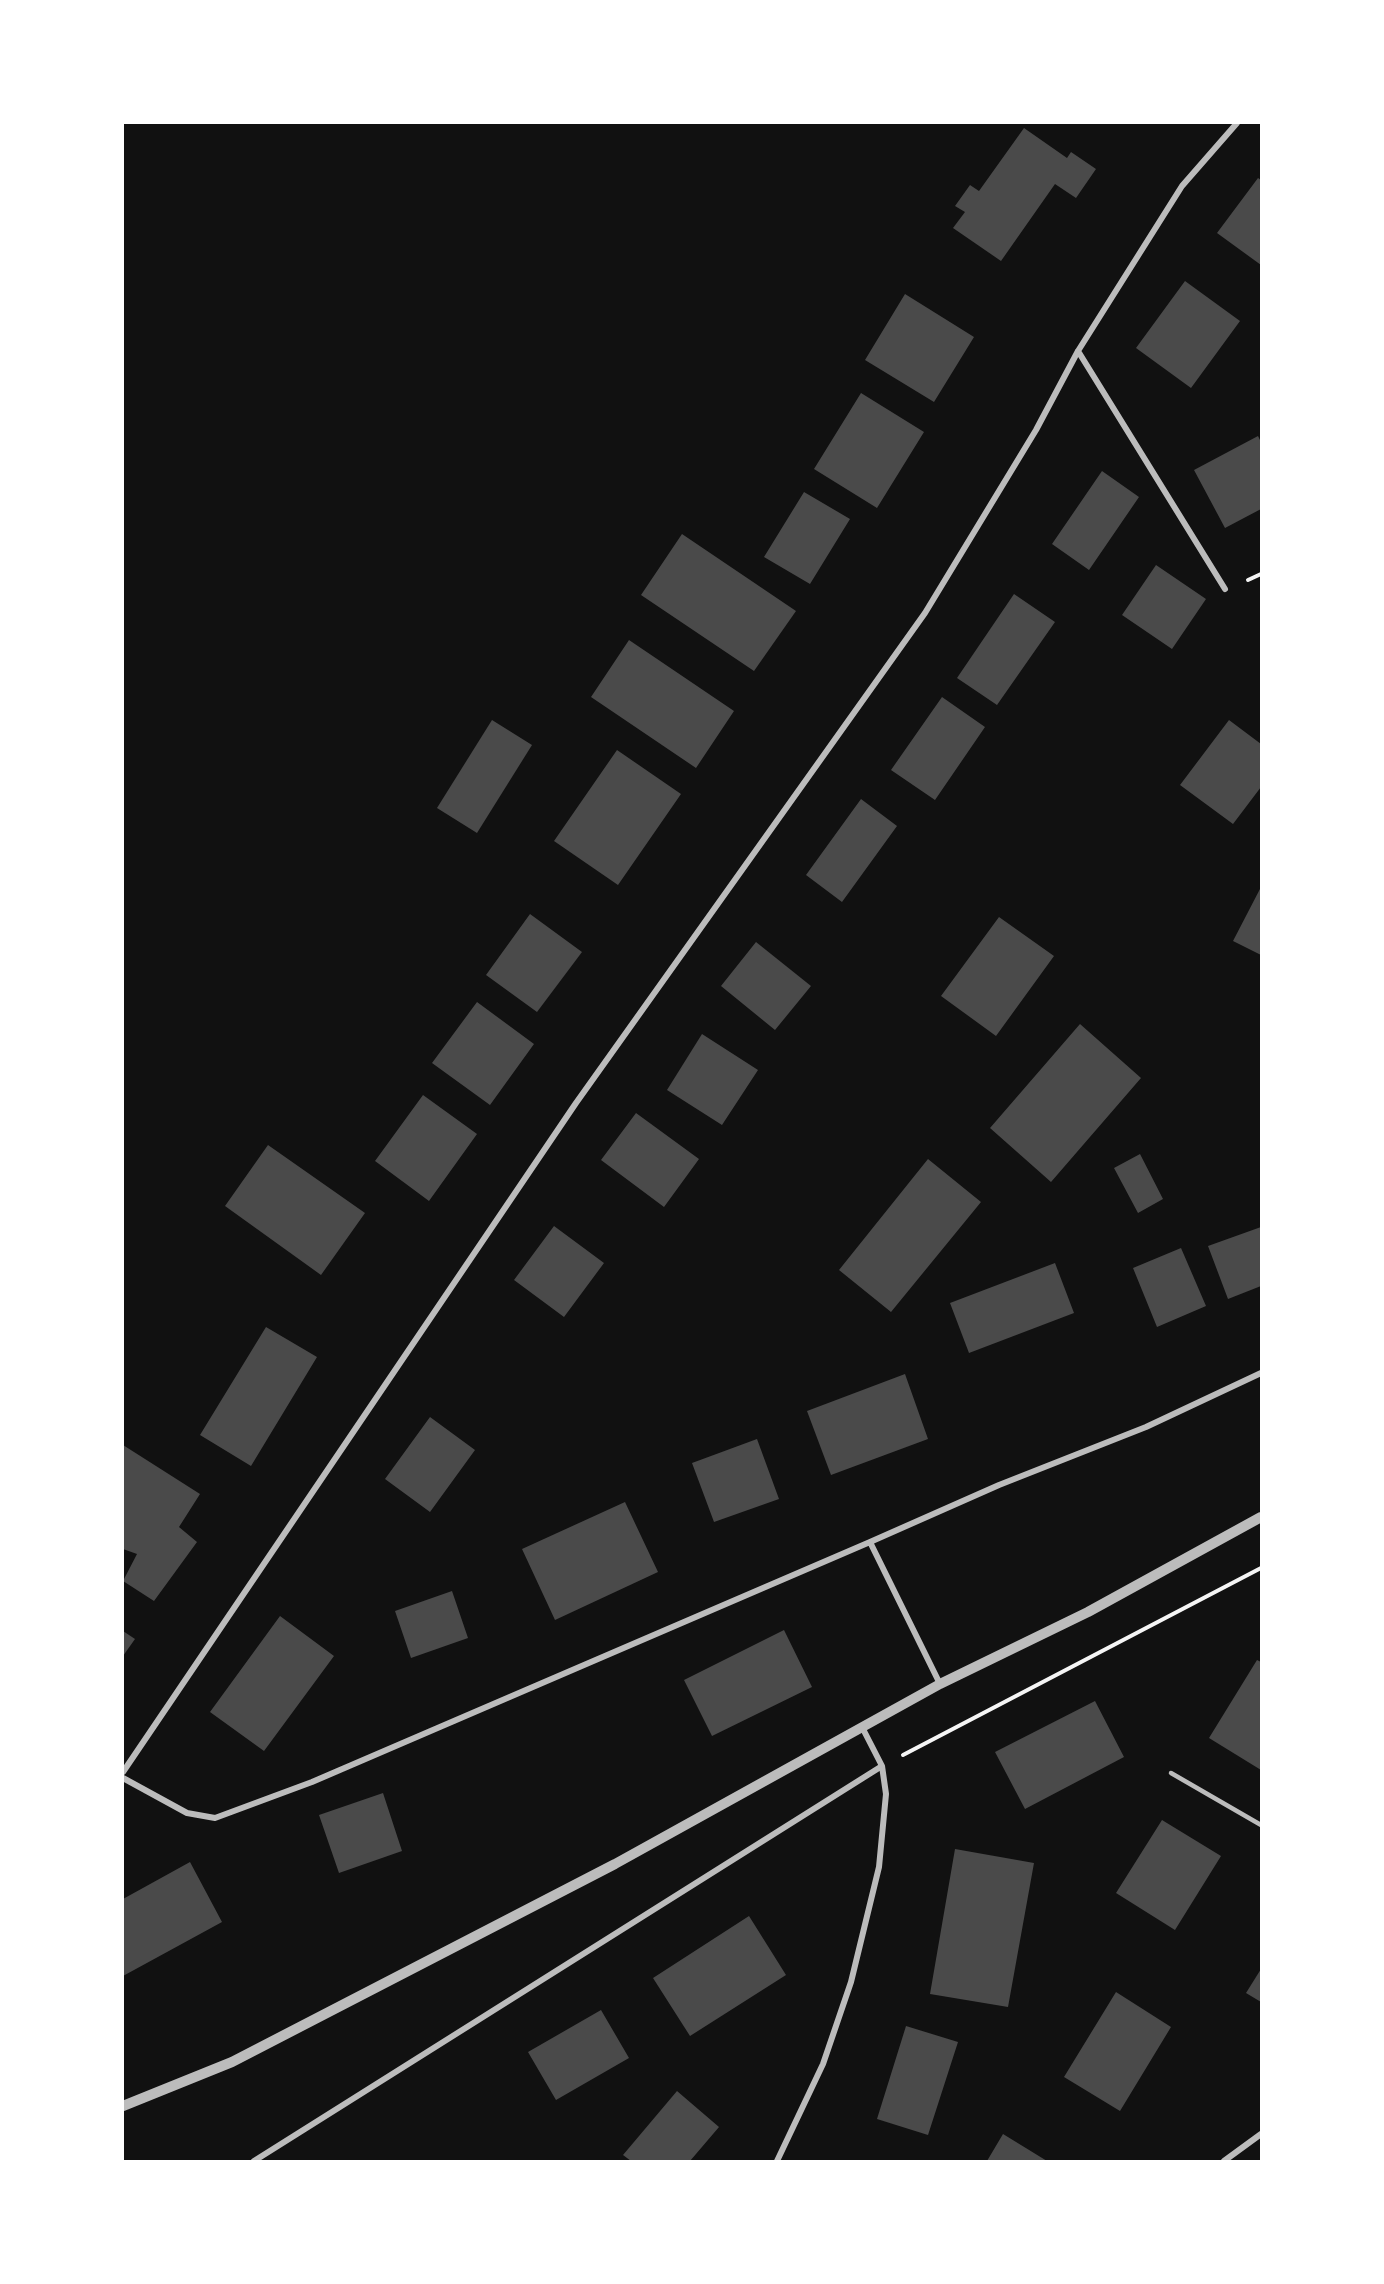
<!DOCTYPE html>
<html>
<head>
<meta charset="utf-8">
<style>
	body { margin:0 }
	#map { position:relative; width:1384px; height:2284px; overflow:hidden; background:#111; font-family:Figtree,sans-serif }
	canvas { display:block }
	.frame { position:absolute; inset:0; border:124px solid #fff; pointer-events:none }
</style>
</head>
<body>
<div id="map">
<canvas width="1384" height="2284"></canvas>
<div class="frame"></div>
</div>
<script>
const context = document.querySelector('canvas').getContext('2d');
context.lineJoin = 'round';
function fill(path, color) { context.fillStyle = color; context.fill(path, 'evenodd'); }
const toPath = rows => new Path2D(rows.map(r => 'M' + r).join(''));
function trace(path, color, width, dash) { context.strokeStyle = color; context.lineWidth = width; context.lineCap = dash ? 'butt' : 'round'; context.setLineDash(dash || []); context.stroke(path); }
fill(toPath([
	[1024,128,1067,158,1071,152,1096,169,1076,198,1055,184,1001,261,953,228,965,212,955,206,970,185,979,191],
	[1258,178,1261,180,1261,265,1217,233],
	[1185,281,1240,321,1191,388,1136,348],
	[905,294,974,337,934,402,865,360],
	[861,393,924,432,877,508,814,469],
	[1258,436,1261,442,1261,509,1225,528,1194,470],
	[1102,471,1139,497,1089,570,1052,544],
	[804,492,850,519,810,584,764,557],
	[682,534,796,611,754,671,641,595],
	[1156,565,1206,599,1172,649,1122,615],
	[1014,594,1055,622,997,705,957,678],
	[629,640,734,711,696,768,591,697],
	[942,697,985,727,935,800,891,770],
	[492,720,532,745,477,833,437,808],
	[1229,720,1261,744,1261,787,1233,824,1180,785],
	[617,750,681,794,618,885,554,841],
	[861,799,897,826,842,902,806,875],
	[1261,887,1261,955,1233,941],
	[530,914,582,952,537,1012,486,975],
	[999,917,1054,956,996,1036,941,996],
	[756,942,811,986,775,1030,721,986],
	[477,1002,534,1044,490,1105,432,1063],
	[1080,1024,1141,1078,1051,1182,990,1128],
	[702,1034,758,1070,722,1125,667,1090],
	[423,1095,477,1134,429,1201,375,1161],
	[636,1113,699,1159,664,1207,601,1160],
	[268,1145,365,1213,321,1275,225,1206],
	[1140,1154,1163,1199,1138,1213,1114,1168],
	[928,1159,981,1202,891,1312,839,1270],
	[554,1226,604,1263,564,1317,514,1280],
	[1261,1227,1261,1286,1228,1299,1208,1246],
	[1181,1248,1206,1306,1157,1327,1133,1268],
	[1055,1263,1074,1313,969,1353,950,1303],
	[266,1327,317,1357,251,1466,200,1435],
	[905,1374,928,1439,831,1475,807,1411],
	[430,1417,475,1450,430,1512,385,1479],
	[757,1439,779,1499,714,1522,692,1463],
	[123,1445,200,1494,179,1527,197,1542,154,1601,123,1581,137,1554,123,1549],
	[625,1502,658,1572,555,1620,522,1549],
	[452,1591,468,1638,411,1658,395,1611],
	[280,1616,334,1656,264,1751,210,1712],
	[784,1630,812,1687,712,1736,684,1680],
	[123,1631,135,1639,123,1656],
	[1257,1660,1261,1662,1261,1770,1209,1738],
	[1095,1701,1124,1757,1025,1809,995,1752],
	[383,1793,402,1851,339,1873,319,1815],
	[1162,1820,1221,1856,1175,1930,1116,1893],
	[955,1849,1034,1863,1008,2007,930,1994],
	[190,1862,222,1922,123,1976,123,1899],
	[749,1916,786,1975,690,2036,653,1978],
	[1261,1969,1261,2002,1246,1993],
	[1116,1992,1171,2027,1120,2111,1064,2077],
	[601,2010,629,2058,556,2100,528,2052],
	[906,2026,958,2042,928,2135,877,2119],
	[677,2091,719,2127,690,2161,631,2161,623,2155],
	[1003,2134,1047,2161,987,2161]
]), '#4a4a4a');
trace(toPath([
	[1248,580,1261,574],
	[903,1755,1261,1568]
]), '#f5f5f5', 4);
trace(toPath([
	[1171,1773,1261,1825]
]), '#bcbcbc', 4.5);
trace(toPath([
	[1078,351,1225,589],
	[940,1684,870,1542,999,1485,1146,1427,1261,1373],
	[123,1772,576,1103,925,613,1036,430,1078,351,1182,186,1237,123],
	[123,1778,187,1813,215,1818,312,1782,870,1542],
	[254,2161,882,1766],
	[777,2161,823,2064,851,1982,879,1867,886,1794,882,1766,862,1727],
	[1224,2161,1261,2134]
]), '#bcbcbc', 6);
trace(toPath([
	[123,2106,232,2062,615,1864,940,1684,1088,1612,1261,1517]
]), '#bcbcbc', 10);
</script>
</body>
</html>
